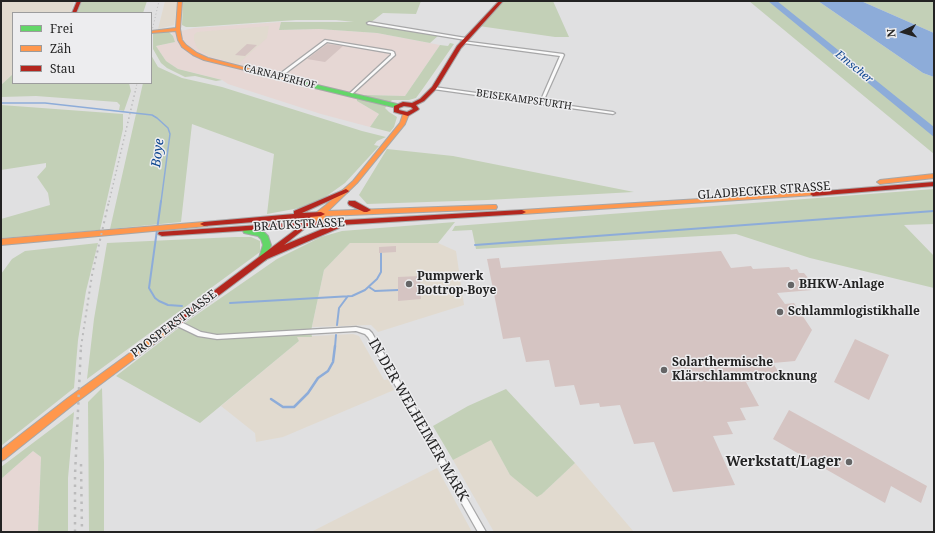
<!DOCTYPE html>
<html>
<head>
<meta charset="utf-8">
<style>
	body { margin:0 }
	#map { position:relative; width:935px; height:533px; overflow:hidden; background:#e0e0e1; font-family:"Noto Serif",serif }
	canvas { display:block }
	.frame { position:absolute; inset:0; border:2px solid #232323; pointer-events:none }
	.legend { position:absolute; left:12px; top:12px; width:140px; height:72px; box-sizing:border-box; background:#ededef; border:1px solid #9c9c9d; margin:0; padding:5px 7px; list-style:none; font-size:12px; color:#232323 }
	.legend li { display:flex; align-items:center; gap:8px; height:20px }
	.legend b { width:20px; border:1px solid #9c9c9d }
	.north { position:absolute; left:883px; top:12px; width:40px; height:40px; -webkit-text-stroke:3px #ededef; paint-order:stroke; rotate:265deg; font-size:11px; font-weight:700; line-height:16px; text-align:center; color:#232323 }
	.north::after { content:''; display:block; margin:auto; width:14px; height:18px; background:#232323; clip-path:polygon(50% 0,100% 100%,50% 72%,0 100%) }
</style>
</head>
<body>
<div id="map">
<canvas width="935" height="533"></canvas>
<div class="frame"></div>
<ul class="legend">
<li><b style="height:5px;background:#63d668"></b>Frei</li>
<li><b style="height:5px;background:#ff974d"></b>Zäh</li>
<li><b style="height:5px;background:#b3261e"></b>Stau</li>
</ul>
<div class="north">N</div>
</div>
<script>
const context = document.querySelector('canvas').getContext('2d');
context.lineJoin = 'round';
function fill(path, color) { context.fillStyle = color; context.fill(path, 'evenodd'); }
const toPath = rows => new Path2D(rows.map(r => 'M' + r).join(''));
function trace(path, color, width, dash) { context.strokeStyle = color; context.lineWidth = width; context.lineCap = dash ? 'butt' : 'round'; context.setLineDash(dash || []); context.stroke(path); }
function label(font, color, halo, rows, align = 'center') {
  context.font = font + ' "Noto Serif",serif'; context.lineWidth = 3; context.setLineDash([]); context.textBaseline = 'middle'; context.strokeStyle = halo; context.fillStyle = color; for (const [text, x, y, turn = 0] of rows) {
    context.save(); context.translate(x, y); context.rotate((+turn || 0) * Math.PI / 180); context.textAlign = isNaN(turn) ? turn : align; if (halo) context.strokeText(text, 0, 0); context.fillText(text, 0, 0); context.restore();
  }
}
fill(toPath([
	[281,22,279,30,319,29,377,33,440,45,405,96,366,95,357,101,379,114,370,127,321,114,228,84,222,80,178,69,166,61,156,46,175,42,172,33,194,28],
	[33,451,41,457,38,532,1,532,1,479]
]), '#e6d7d4');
fill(toPath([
	[1,1,74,1,72,9,69,13,13,13,13,74,1,85],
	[165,1,178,1,174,25,158,29],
	[269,26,267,38,238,64,209,56,197,48,194,40,194,35,197,32],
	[350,243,438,243,456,251,464,305,378,332,371,325,312,327,324,270],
	[353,334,359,336,384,380,388,379,394,390,283,437,256,442,255,433,221,406,299,341,296,337],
	[491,439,510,475,542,494,575,463,634,532,494,532,453,460],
	[437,468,472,532,311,532]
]), '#e1dacf');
fill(toPath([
	[82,1,147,1,143,13,77,13],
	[183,1,421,1,416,14,383,13,370,23,439,35,430,43,377,33,319,29,279,30,281,22,354,22,336,20,296,20,195,27,186,27,182,25],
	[501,1,553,1,569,37,555,37,479,26],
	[749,1,818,1,923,73,934,77,934,154],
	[861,1,934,1,934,33],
	[153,32,169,32,173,36,175,42,156,46,166,61,178,69,222,80,216,81,195,76,185,77,167,68,161,63,153,49],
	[450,43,454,44,424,87,416,98,409,100,392,100,385,108,389,112,397,117,394,127,390,132,370,127,379,114,357,101,357,99,366,95,405,96,440,45,448,46],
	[151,55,158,67,182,78,222,87,362,131,386,137,377,141,374,145,379,146,345,183,321,200,305,207,267,214,274,154,192,124,181,222,110,229,143,83,151,83],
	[13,74,13,83,129,83,131,91,124,111,119,110,120,105,117,102,36,96,1,97,1,85],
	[1,105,123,114,123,129,100,230,1,238,1,219,50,205,48,193,37,177,46,167,46,163,1,170],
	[387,149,453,156,634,192,487,200,367,204,359,195],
	[934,189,934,224,904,225,934,256,934,288,810,258,736,234,476,249,472,230,452,231,455,226],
	[455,222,438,243,350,243,324,270,311,331,312,337,297,337,299,341,200,423,116,376,189,320,277,259,321,237,342,231],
	[235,237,251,237,260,241,260,252,87,379,94,319,107,243],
	[98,243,86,291,78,340,74,388,1,446,1,274,12,259,25,251],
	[102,388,104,463,104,532,89,532,88,402],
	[506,389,575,463,542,494,537,497,510,475,491,440,453,460,433,426,468,406],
	[74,412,68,478,68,532,38,532,41,457,33,451,1,479,1,467]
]), '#c3d0b7');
fill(toPath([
	[768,1,777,1,934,127,934,137],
	[818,1,861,1,934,33,934,77,923,73]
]), '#8dacd9');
trace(toPath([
	[1,103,45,103,152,115,157,118,168,128,170,134,161,202]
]), '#8dacd9', 1.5);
trace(toPath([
	[161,201,149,288,155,298,159,301,168,305,182,306],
	[475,245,934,211],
	[369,287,375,291,398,290],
	[230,303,352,296,365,290,377,279,381,272,381,253],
	[337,325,339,308,348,296],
	[335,347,336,335]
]), '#8dacd9', 2);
trace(toPath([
	[271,399,283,407,294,407,308,393,318,378,328,371,333,362,335,346]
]), '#8dacd9', 2.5);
fill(toPath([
	[247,44,257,45,245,56,235,55],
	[327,44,343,46,325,62,307,59],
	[396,246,396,252,379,253,379,247],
	[721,251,731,268,751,266,753,269,789,267,791,270,797,269,799,273,804,273,809,279,804,279,812,290,777,293,785,304,794,303,812,330,795,361,773,363,782,378,746,382,759,406,740,408,746,420,727,422,733,434,713,436,735,485,673,492,654,442,634,444,620,405,600,407,599,403,580,405,574,385,555,387,549,360,526,362,520,337,503,339,487,259,499,258,501,268],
	[420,276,421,299,398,301,398,277],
	[855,339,889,355,869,400,834,382],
	[789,410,927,486,921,503,891,486,885,503,773,439]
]), '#d5c4c2');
const street = toPath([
	[369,22,466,38,468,39,466,40,368,24,367,23,369,22],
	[325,40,392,51,394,52,395,55,351,95,349,94,350,93,391,55,391,53,327,42,279,78,277,78,277,76,325,40],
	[462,41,563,54,564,55,543,102,613,112,615,113,613,114,433,89,432,88,434,87,540,102,560,56,463,43,461,42,462,41],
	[173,320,177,320,201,332,217,335,356,327,369,330,372,333,486,532,478,532,368,337,365,334,356,331,217,339,198,336,173,324,172,322,173,320]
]);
const fast = toPath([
	[288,78,397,104,400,106,397,108,286,81,286,79,288,78],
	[244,229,247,229,264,232,268,236,271,245,266,260,263,261,259,258,263,245,261,239,258,236,244,233,243,231,244,229]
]);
const slow = toPath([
	[178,1,182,1,180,29,182,40,186,45,197,53,208,58,290,79,290,81,204,60,193,55,182,47,178,40,176,31,151,33,151,31,176,28,178,1],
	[406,112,409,114,405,124,357,183,328,211,493,205,496,205,497,207,496,209,325,216,326,220,330,223,329,225,323,225,320,223,319,219,308,228,302,228,301,226,302,224,326,205,353,181,400,123,403,114,406,112],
	[934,174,934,178,880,184,877,182,880,180,934,174],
	[813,192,816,194,815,195,522,214,518,212,522,210,813,192],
	[204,222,207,222,208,224,207,226,1,245,1,239,204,222],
	[166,328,169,329,170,331,169,333,74,404,5,459,1,461,1,450,68,398,163,329,166,328]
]);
const jam = toPath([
	[77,1,81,1,76,13,72,13,77,1],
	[499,1,503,1,461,48,436,89,424,101,416,105,419,109,418,110,408,116,394,112,394,106,403,102,412,103,420,99,432,87,457,46,499,1],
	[404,106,411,107,413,109,407,112,399,110,399,108,404,106],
	[934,182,934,186,813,196,810,194,813,192,934,182],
	[346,189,349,191,348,192,302,213,321,212,325,214,321,216,310,217,312,222,522,210,526,212,522,214,339,225,339,228,267,259,169,333,163,333,162,331,163,329,299,227,162,236,158,234,159,232,304,222,303,218,204,226,200,224,204,222,294,214,294,211,346,189],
	[332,225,284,245,308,226,332,225],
	[349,201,355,201,371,210,367,212,364,212,349,205,348,203,349,201]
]);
trace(street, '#a7a7a8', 2.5);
trace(fast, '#a7a7a8', 2);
trace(slow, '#a7a7a8', 2);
trace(jam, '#a7a7a8', 2);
fill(street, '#fafafa');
fill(fast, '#63d668');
fill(slow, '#ff974d');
fill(jam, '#b3261e');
trace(toPath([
	[151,35,159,1],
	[136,89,137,83]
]), '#bbbbbc', 1, [1, 2.5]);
trace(toPath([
	[109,202,136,88]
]), '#bbbbbc', 1.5, [1.5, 3]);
trace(toPath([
	[81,347,92,275,109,201]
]), '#bbbbbc', 2, [2, 4]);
trace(toPath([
	[81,464,82,532],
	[75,532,75,475,81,346]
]), '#bbbbbc', 2.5, [2.5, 5]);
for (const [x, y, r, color] of [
	[409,284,4,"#656566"],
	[791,285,4,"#656566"],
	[780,312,4,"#656566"],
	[664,370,4,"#656566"],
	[849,462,4,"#656566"]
]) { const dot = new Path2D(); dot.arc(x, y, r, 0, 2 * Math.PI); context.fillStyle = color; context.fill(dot); trace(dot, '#ededef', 1.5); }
label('10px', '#232323', '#ededef', [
	["CARNAPERHOF",280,77,14],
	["BEISEKAMPSFURTH",524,100,8]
]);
label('italic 11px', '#0c4590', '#ededef', [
	["Emscher",854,67,39]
]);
label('12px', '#232323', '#ededef', [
	["GLADBECKER STRASSE",764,191,-4],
	["BRAUKSTRASSE",299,225,-3],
	["PROSPERSTRASSE",174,324,-37]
]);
label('bold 12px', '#232323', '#ededef', [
	["Pumpwerk",417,277],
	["Bottrop-Boye",417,291],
	["BHKW-Anlage",799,285],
	["Schlammlogistikhalle",788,312],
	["Solarthermische",672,363],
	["Klärschlammtrocknung",672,377]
], 'left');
label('italic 13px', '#0c4590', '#ededef', [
	["Boye",158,153,-83]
]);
label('14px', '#232323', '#ededef', [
	["IN DER WELHEIMER MARK",418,420,60]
]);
label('bold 14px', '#232323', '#ededef', [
	["Werkstatt/Lager",841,462]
], 'right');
</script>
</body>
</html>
